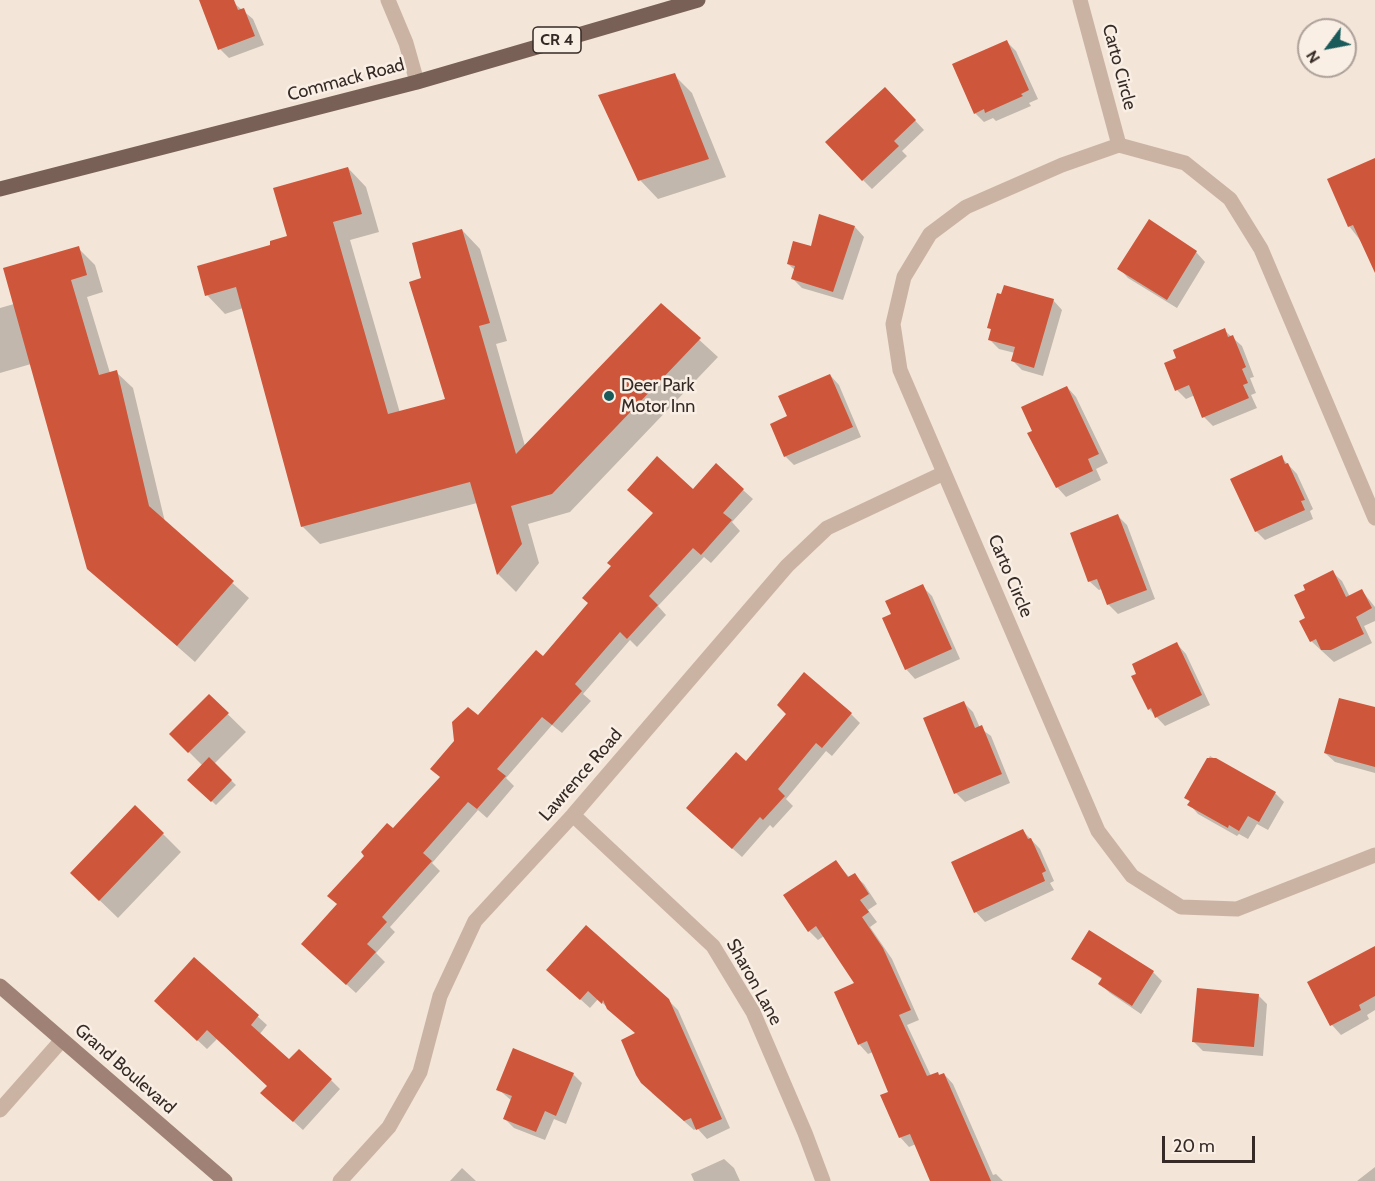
<!DOCTYPE html>
<html>
<head>
<meta charset="utf-8">
<style>
	body { margin:0 }
	#map { position:relative; width:1375px; height:1181px; overflow:hidden; background:#f3e5d8; font-family:Cabin,sans-serif }
	canvas { display:block }
	.north { position:absolute; left:1297px; top:18px; width:60px; height:60px; box-sizing:border-box; background:#faefe5; border:2px solid #aca099; border-radius:50%; rotate:238deg; font-size:16px; font-weight:700; line-height:24px; text-align:center; color:#362a26 }
	.north::after { content:''; display:block; margin:auto; width:21px; height:27px; background:#195a5a; clip-path:polygon(50% 0,100% 100%,50% 72%,0 100%) }
	.scale { position:absolute; left:1162px; top:1136px; width:93px; height:27px; box-sizing:border-box; border:3px solid #362a26; border-top:0; padding-left:8px; font-size:18px; line-height:21px; white-space:nowrap; color:#362a26; -webkit-text-stroke:4px #faefe5; paint-order:stroke }
</style>
</head>
<body>
<div id="map">
<canvas width="1375" height="1181"></canvas>
<div class="north">N</div>
<div class="scale">20 m</div>
</div>
<script>
const context = document.querySelector('canvas').getContext('2d');
context.lineJoin = 'round';
function fill(path, color) { context.fillStyle = color; context.fill(path, 'evenodd'); }
const toPath = rows => new Path2D(rows.map(r => 'M' + r).join(''));
function trace(path, color, width, dash) { context.strokeStyle = color; context.lineWidth = width; context.lineCap = dash ? 'butt' : 'round'; context.setLineDash(dash || []); context.stroke(path); }
function label(font, color, halo, rows, align = 'center') {
  context.font = font + ' Cabin,sans-serif'; context.lineWidth = 5; context.setLineDash([]); context.textBaseline = 'middle'; context.strokeStyle = halo; context.fillStyle = color; for (const [text, x, y, turn = 0] of rows) {
    context.save(); context.translate(x, y); context.rotate((+turn || 0) * Math.PI / 180); context.textAlign = isNaN(turn) ? turn : align; if (halo) context.strokeText(text, 0, 0); context.fillText(text, 0, 0); context.restore();
  }
}
fill(toPath([
	[235,4,253,19,264,45,229,58,220,49],
	[1007,42,1016,51,1038,99,1029,103,1031,106,996,121,993,118,984,122,975,113],
	[674,75,692,93,726,177,658,199,640,180],
	[894,98,924,130,902,151,907,156,872,189,863,180],
	[1375,163,1375,259,1349,226],
	[348,168,366,187,379,232,350,240,400,413,447,400,423,279,462,230,480,249,507,341,496,344,525,446,661,305,718,357,570,512,528,524,539,563,516,592,498,574,477,503,320,544,302,526,243,308,225,314,207,295,272,246,289,237],
	[855,227,864,237,843,300,802,288,792,278,795,270,788,264,812,248],
	[78,248,95,265,103,292,87,297,110,373,116,372,133,388,165,522,249,598,195,662,88,568,31,364,0,373,0,308,14,304],
	[1196,252,1205,262,1177,308,1128,278,1119,268],
	[1053,300,1062,310,1043,376,1022,370,1013,361,1015,353,999,349,990,340,992,331,989,327],
	[1224,330,1242,346,1254,377,1250,378,1256,393,1251,395,1257,408,1213,426,1204,417,1195,395,1186,399,1177,390,1178,358],
	[830,375,839,385,861,437,794,465,785,456,788,417],
	[1067,387,1076,397,1108,463,1096,469,1101,480,1066,497,1057,487,1034,432],
	[1281,457,1297,474,1313,509,1310,511,1313,519,1265,540,1256,531],
	[743,490,753,499,732,522,740,531,711,563,704,557,658,606,666,615,637,647,630,640,583,694,591,701,562,733,552,725,506,778,514,786,487,818,478,810,432,863,440,871,390,927,395,932,376,953,385,962,356,993,312,953,338,904,393,830,441,777,478,717,543,658,694,491],
	[1118,516,1127,525,1155,599,1118,614,1108,604,1102,589,1099,590,1089,581],
	[1332,572,1342,581,1350,597,1362,591,1375,607,1375,621,1364,626,1372,643,1334,662,1311,641,1307,619],
	[922,586,932,596,960,659,915,679,906,669,893,614],
	[1177,644,1186,654,1210,705,1165,726,1149,709],
	[209,696,246,732,214,764,236,785,216,805,190,780,203,766,171,734],
	[964,703,973,712,980,728,991,736,1010,783,965,802,956,793],
	[1375,709,1375,773,1335,762,1325,753],
	[851,714,860,723,832,756,826,751,786,799,793,806,773,828,770,825,742,857,697,817,746,763],
	[1210,756,1275,793,1284,802,1268,830,1257,824,1248,839,1239,834,1237,836,1198,814,1189,804,1190,802,1186,797],
	[1023,831,1040,849,1054,881,1050,883,1054,890,985,922,976,912,953,863],
	[163,834,181,852,118,918,90,891],
	[836,862,850,878,854,875,864,884,877,904,868,910,877,922,870,927,892,959,919,1020,907,1025,931,1076,944,1074,953,1084,993,1175,996,1174,1003,1181,931,1181,916,1144,909,1147,900,1137,890,1093,873,1052,868,1054,859,1044,857,984,824,936,818,940,809,931],
	[1375,952,1375,1010,1367,1015,1369,1019,1341,1035,1332,1025,1309,983],
	[1073,958,1153,972,1162,981,1141,1014,1110,993,1100,984,1103,980],
	[194,959,267,1025,259,1035,289,1061,331,1080,340,1089,303,1130,272,1102,269,1086,217,1039,207,1049,165,1010],
	[558,979,668,1000,678,1010,730,1128,707,1139,697,1128,694,1130,652,1093,637,1034,598,999,590,1008],
	[1258,995,1267,1004,1263,1056,1203,1051,1194,1042],
	[573,1074,582,1083,566,1124,554,1119,545,1140,514,1128,505,1119,512,1101,498,1089],
	[724,1159,734,1168,740,1181,694,1181,691,1174],
	[1375,1167,1375,1181,1357,1181],
	[462,1168,476,1181,450,1181]
]), '#0003');
fill(toPath([
	[199,0,234,0,238,10,244,8,255,36,218,50],
	[1007,40,1029,90,1021,94,1023,96,985,113,984,109,974,114,952,64],
	[675,73,709,159,638,181,598,95],
	[885,87,916,120,894,141,899,146,862,181,825,142],
	[1375,158,1375,273,1353,225,1348,227,1327,179],
	[348,167,362,214,333,222,388,414,445,399,409,282,421,278,412,243,462,229,490,323,479,326,516,454,661,303,701,338,552,494,511,506,522,544,497,575,470,482,301,527,236,287,205,296,197,266,270,245,270,241,287,236,273,188],
	[819,214,855,226,833,292,791,279,795,266,787,264,793,241,811,246],
	[1149,219,1197,251,1167,300,1117,269],
	[79,246,87,275,71,280,99,375,117,370,149,506,234,581,177,646,87,569,3,268],
	[1004,285,1054,299,1034,368,1011,361,1015,347,988,340,991,329,987,328,997,293,1001,294],
	[1225,328,1228,337,1233,335,1246,367,1242,369,1248,383,1243,385,1249,398,1202,418,1189,385,1175,391,1164,363,1176,358,1173,350],
	[830,374,853,427,784,457,770,424,787,416,778,396],
	[1067,386,1099,454,1088,459,1093,471,1056,488,1027,433,1032,431,1021,407],
	[1282,455,1285,464,1288,463,1305,500,1301,501,1305,510,1255,532,1230,479],
	[657,456,693,489,716,463,744,489,723,513,732,520,701,555,693,548,649,596,658,605,627,639,620,632,575,684,582,691,552,725,542,717,497,769,506,776,477,809,468,802,423,853,432,861,382,917,387,922,367,944,376,952,346,985,301,944,337,904,327,896,364,856,361,852,387,823,393,828,440,777,430,769,454,741,452,722,468,707,478,715,536,650,543,656,588,603,582,598,611,566,607,563,653,513,627,490],
	[1118,514,1147,590,1107,605,1097,579,1088,582,1070,533],
	[1333,570,1346,597,1362,589,1372,608,1356,617,1364,634,1331,650,1321,650,1316,639,1310,642,1299,621,1305,618,1294,595,1305,590,1303,585],
	[923,584,952,649,905,670,882,618,891,614,885,601],
	[1177,642,1202,695,1155,718,1151,708,1148,710,1131,676,1136,674,1132,664],
	[804,672,852,713,822,748,816,743,778,789,785,796,763,820,760,817,732,849,686,808,736,752,746,761,786,714,777,705],
	[209,694,229,713,188,753,169,734],
	[1339,698,1375,707,1375,767,1324,753],
	[964,701,975,728,982,725,1002,774,954,794,923,718],
	[209,757,232,780,211,802,187,780],
	[1207,758,1216,758,1276,792,1259,822,1248,816,1239,831,1229,825,1228,828,1187,805,1190,801,1184,798],
	[135,805,164,833,99,901,70,873],
	[1023,829,1028,839,1031,838,1046,871,1042,873,1045,881,974,913,951,862],
	[836,860,848,877,855,873,869,894,860,900,869,912,862,917,883,948,911,1010,899,1015,927,1076,938,1072,939,1075,944,1073,991,1181,930,1181,910,1134,899,1138,880,1095,888,1092,867,1041,858,1045,834,992,854,983,816,926,808,932,783,895],
	[586,925,669,999,722,1119,696,1130,691,1118,684,1121,641,1083,636,1075,621,1040,635,1033,607,1009,603,1000,602,1004,588,991,580,1000,546,970],
	[1089,930,1154,971,1132,1006,1098,984,1102,978,1071,959],
	[1375,946,1375,996,1359,1005,1361,1010,1330,1026,1307,982],
	[194,957,259,1015,251,1025,289,1059,299,1049,332,1079,293,1122,260,1093,267,1086,207,1030,197,1041,154,1001],
	[1197,988,1259,994,1254,1047,1192,1042],
	[513,1048,574,1073,556,1116,545,1111,536,1132,503,1119,512,1096,496,1090]
]), '#ce563b');
trace(toPath([
	[388,0,406,43,417,82],
	[1080,0,1119,145],
	[1375,518,1261,249,1230,199,1185,163,1119,145,1062,165,966,207,930,234,904,277,893,324,900,370,1098,831,1132,876,1181,907,1237,909,1375,855],
	[573,815,713,946,753,1012,805,1133,823,1181],
	[0,1110,61,1041],
	[340,1181,389,1127,420,1072,440,996,475,921,573,815,787,566,827,528,944,473]
]), '#cbb3a4', 15);
trace(toPath([
	[0,986,225,1181]
]), '#9f8275', 15);
trace(toPath([
	[0,189,417,82,698,0]
]), '#796056', 15);
for (const [x, y, r, color] of [
	[609,396,6,"#195a5a"]
]) { const dot = new Path2D(); dot.arc(x, y, r, 0, 2 * Math.PI); context.fillStyle = color; context.fill(dot); trace(dot, '#faefe5', 2); }
for (const [x, y, w] of [
	[557,40,48]
]) { const box = new Path2D(); box.roundRect(x - w / 2, y - 13, w, 26, 4.5); context.fillStyle = '#faefe5'; context.fill(box); trace(box, '#362a26', 1.5); }
label('bold 16px', '#362a26', null, [
	["CR 4",557,40]
]);
label('18px', '#362a26', '#faefe5', [
	["Carto Circle",1119,67,75],
	["Commack Road",346,80,-15],
	["Carto Circle",1010,576,67],
	["Lawrence Road",581,775,-49],
	["Sharon Lane",754,982,61],
	["Grand Boulevard",125,1069,41]
]);
label('18px', '#362a26', '#faefe5', [
	["Deer Park",621,386],
	["Motor Inn",621,407]
], 'left');
</script>
</body>
</html>
